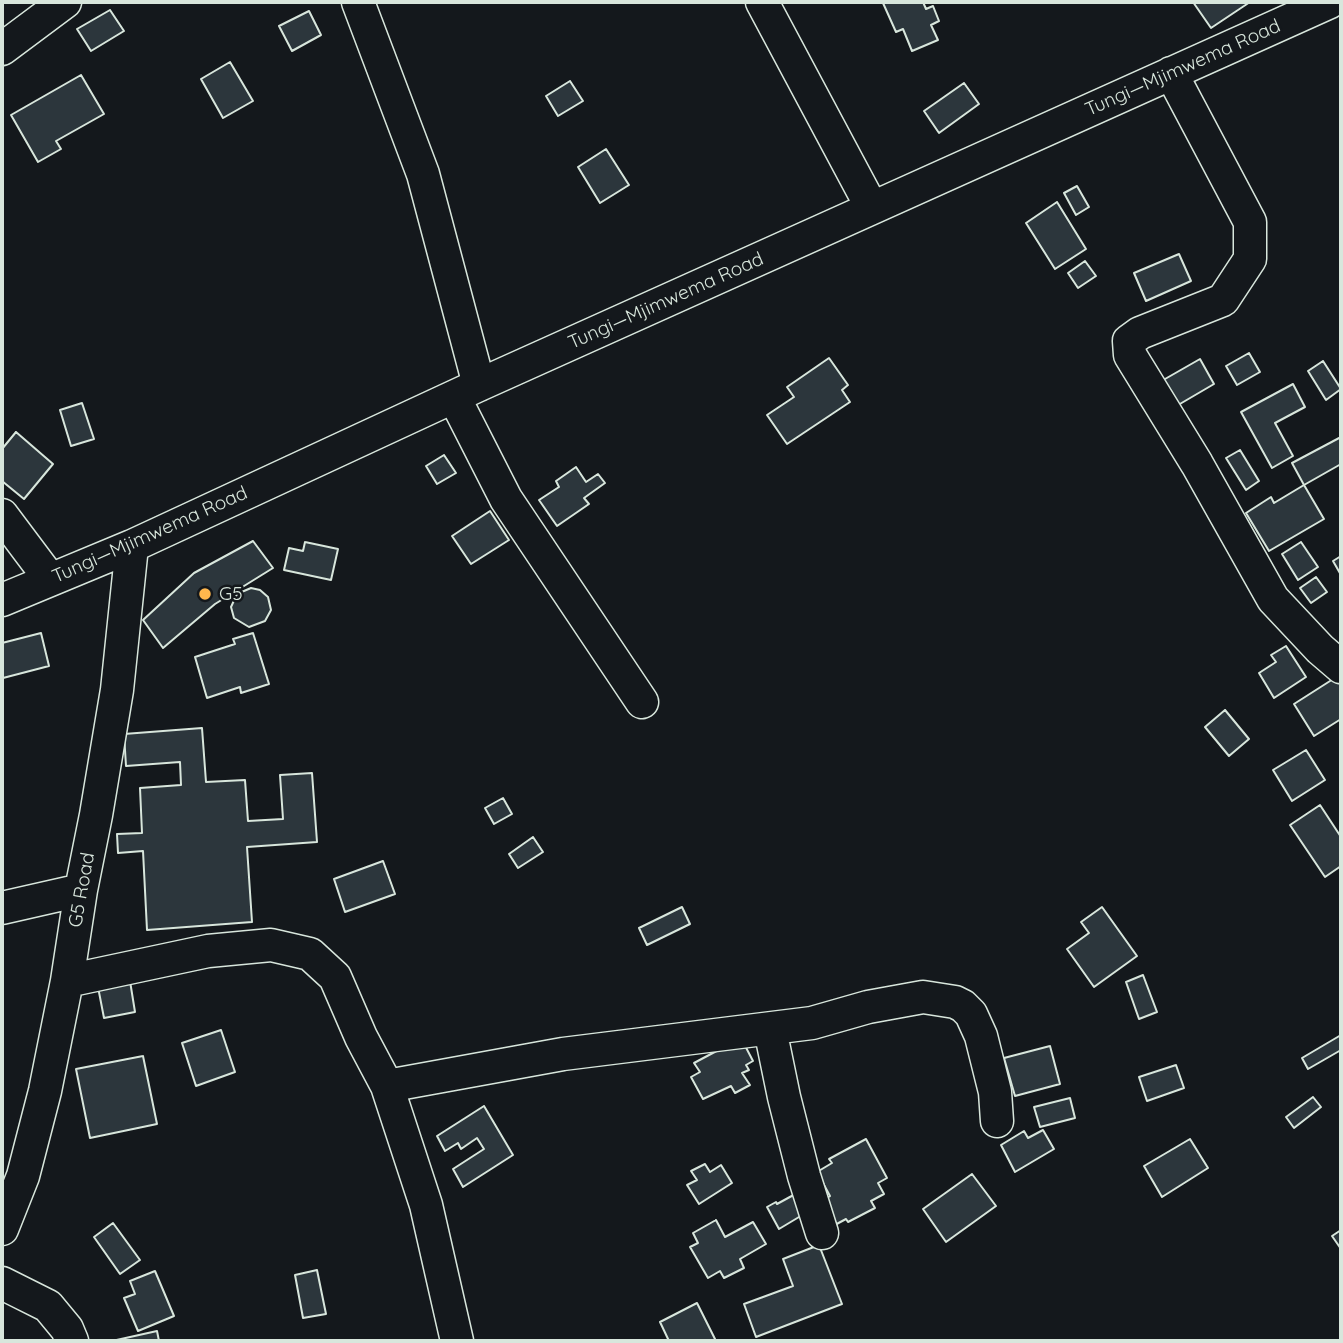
<!DOCTYPE html>
<html>
<head>
<meta charset="utf-8">
<style>
	body { margin:0 }
	#map { position:relative; width:1343px; height:1343px; overflow:hidden; background:#14181c; font-family:Quicksand,sans-serif }
	canvas { display:block }
	.frame { position:absolute; inset:0; border:4px solid #d8e6dc; pointer-events:none }
</style>
</head>
<body>
<div id="map">
<canvas width="1343" height="1343"></canvas>
<div class="frame"></div>
</div>
<script>
const context = document.querySelector('canvas').getContext('2d');
context.lineJoin = 'round';
function fill(path, color) { context.fillStyle = color; context.fill(path, 'evenodd'); }
const toPath = rows => new Path2D(rows.map(r => 'M' + r).join(''));
function trace(path, color, width, dash) { context.strokeStyle = color; context.lineWidth = width; context.lineCap = dash ? 'butt' : 'round'; context.setLineDash(dash || []); context.stroke(path); }
function label(font, color, halo, rows, align = 'center') {
  context.font = font + ' Quicksand,sans-serif'; context.lineWidth = 5; context.setLineDash([]); context.textBaseline = 'middle'; context.strokeStyle = halo; context.fillStyle = color; for (const [text, x, y, turn = 0] of rows) {
    context.save(); context.translate(x, y); context.rotate((+turn || 0) * Math.PI / 180); context.textAlign = isNaN(turn) ? turn : align; if (halo) context.strokeText(text, 0, 0); context.fillText(text, 0, 0); context.restore();
  }
}
const building = toPath([
	[887,2,923,2,926,9,933,6,939,21,931,25,938,40,912,51,903,29,896,32,883,3,887,2],
	[1193,2,1250,2,1211,28,1193,2],
	[110,10,124,31,91,51,77,29,110,10],
	[309,11,321,35,292,51,279,26,309,11],
	[230,62,253,101,223,118,201,79,230,62],
	[81,75,104,114,56,141,61,149,38,162,11,115,81,75],
	[570,81,583,101,558,116,546,96,570,81],
	[964,83,979,104,939,133,924,111,964,83],
	[606,149,629,185,600,203,578,167,606,149],
	[1077,186,1089,207,1076,215,1064,193,1077,186],
	[1057,202,1086,249,1055,269,1026,223,1057,202],
	[1179,254,1191,281,1146,301,1134,273,1179,254],
	[1085,261,1096,276,1078,288,1068,273,1085,261],
	[1249,353,1260,372,1237,385,1226,366,1249,353],
	[829,358,848,385,842,390,850,402,787,444,767,415,794,397,787,387,829,358],
	[1200,359,1214,384,1173,408,1158,383,1200,359],
	[1323,361,1341,389,1326,400,1308,371,1323,361],
	[1293,384,1305,407,1275,423,1293,456,1272,468,1241,412,1293,384],
	[82,403,94,439,71,446,60,410,82,403],
	[16,432,53,464,24,499,2,481,2,449,16,432],
	[1341,437,1341,464,1304,485,1292,463,1341,437],
	[1240,450,1259,481,1246,490,1226,458,1240,450],
	[444,455,456,473,437,484,426,466,444,455],
	[576,467,586,482,598,474,605,483,584,498,589,504,557,526,539,500,559,487,556,481,576,467],
	[1304,485,1324,519,1269,551,1246,513,1271,497,1274,503,1304,485],
	[490,511,509,540,471,564,452,536,490,511],
	[253,541,273,568,215,604,163,648,143,620,194,573,253,541],
	[305,542,338,549,331,580,284,570,289,548,303,551,305,542],
	[1301,542,1318,567,1298,580,1282,554,1301,542],
	[1341,556,1341,575,1333,561,1341,556],
	[1316,577,1327,592,1311,603,1300,588,1316,577],
	[251,588,260,590,268,597,271,610,265,621,249,627,234,618,231,607,237,594,251,588],
	[41,633,49,666,3,678,2,643,41,633],
	[253,633,269,684,241,693,240,687,207,698,195,657,235,644,233,639,253,633],
	[1286,646,1306,677,1274,698,1259,673,1276,662,1271,655,1286,646],
	[1341,674,1341,719,1314,736,1294,704,1341,674],
	[1225,710,1249,739,1229,756,1205,727,1225,710],
	[202,728,206,782,245,780,248,821,283,819,280,775,312,773,317,842,247,847,252,922,147,930,143,851,118,853,117,834,142,833,140,788,181,785,180,762,126,766,124,734,202,728],
	[1306,750,1325,780,1292,801,1273,770,1306,750],
	[503,798,512,814,494,824,485,808,503,798],
	[1320,805,1341,837,1341,866,1325,877,1290,825,1320,805],
	[533,837,543,852,518,868,509,854,533,837],
	[383,861,395,894,345,912,334,879,383,861],
	[682,907,690,924,647,945,639,928,682,907],
	[1102,907,1137,956,1094,987,1067,949,1089,933,1081,922,1102,907],
	[1143,975,1157,1012,1139,1019,1126,982,1143,975],
	[130,981,135,1012,104,1018,98,987,130,981],
	[221,1030,235,1072,196,1086,182,1043,221,1030],
	[1341,1035,1341,1050,1308,1069,1302,1058,1341,1035],
	[741,1038,753,1061,746,1065,749,1070,742,1073,750,1085,735,1093,731,1086,703,1099,691,1077,700,1072,694,1063,741,1038],
	[1050,1046,1060,1084,1015,1096,1004,1058,1050,1046],
	[143,1056,157,1124,90,1138,76,1069,143,1056],
	[1176,1065,1184,1088,1147,1101,1139,1077,1176,1065],
	[1313,1097,1321,1107,1294,1128,1286,1117,1313,1097],
	[1070,1098,1075,1118,1040,1127,1034,1107,1070,1098],
	[484,1106,513,1155,463,1187,453,1169,484,1149,477,1138,461,1149,458,1143,445,1151,437,1136,484,1106],
	[1043,1130,1054,1149,1015,1172,1001,1145,1024,1131,1028,1138,1043,1130],
	[866,1139,887,1178,878,1183,884,1194,871,1201,875,1208,848,1222,846,1219,833,1226,819,1202,830,1196,817,1172,832,1163,829,1159,866,1139],
	[1190,1139,1208,1168,1162,1197,1144,1166,1190,1139],
	[705,1164,710,1172,721,1165,732,1183,699,1204,687,1185,697,1180,691,1171,705,1164],
	[972,1174,996,1206,946,1242,923,1209,972,1174],
	[799,1192,809,1211,779,1229,767,1207,776,1202,777,1204,799,1192],
	[716,1220,725,1237,753,1222,766,1244,740,1259,744,1268,724,1278,720,1271,708,1278,690,1247,698,1243,693,1233,716,1220],
	[113,1223,140,1260,120,1274,94,1237,113,1223],
	[1341,1230,1341,1249,1332,1236,1341,1230],
	[819,1245,842,1304,756,1337,744,1304,793,1286,783,1259,819,1245],
	[317,1270,326,1314,303,1318,295,1275,317,1270],
	[155,1271,174,1316,138,1331,124,1298,135,1294,130,1281,155,1271],
	[697,1303,716,1341,669,1341,660,1322,697,1303],
	[157,1331,159,1341,112,1341,157,1331]
]);
fill(building, '#2c363c');
trace(building, '#d8e6dc', 2);
const minor = toPath([
	[358,2,423,174,479,385],
	[762,2,872,208],
	[2,49,65,2],
	[1171,73,1250,222,1250,259,1223,300,1140,333,1129,341,1130,355,1197,464,1273,599,1320,649,1341,667],
	[454,397,506,499,642,702],
	[2,515,50,579],
	[2,600,132,546,479,385,1330,2],
	[2,908,81,890],
	[67,981,208,951,271,945,310,954,335,977,361,1037,387,1086,426,1205,457,1341],
	[770,1029,784,1097,804,1176,822,1233],
	[387,1086,563,1054,812,1023,868,1007,923,997,955,1002,963,1006,971,1014,981,1036,995,1092,997,1121],
	[2,1229,23,1176,45,1091,67,981,81,890,96,815,117,690,132,546],
	[2,1283,48,1306,67,1329,72,1341]
]);
trace(minor, '#d8e6dc', 35);
trace(minor, '#14181c', 32);
for (const [x, y, r, color] of [
	[205,594,7,"#ffb74d"]
]) { const dot = new Path2D(); dot.arc(x, y, r, 0, 2 * Math.PI); context.fillStyle = color; context.fill(dot); trace(dot, '#14181c', 2.5); }
label('19px', '#d8e6dc', '#14181c', [
	["Tungi—Mjimwema Road",1183,68,-24],
	["Tungi—Mjimwema Road",666,301,-24],
	["Tungi—Mjimwema Road",150,535,-24],
	["G5 Road",82,890,-80]
]);
label('19px', '#d8e6dc', '#14181c', [
	["G5",219,594]
], 'left');
</script>
</body>
</html>
